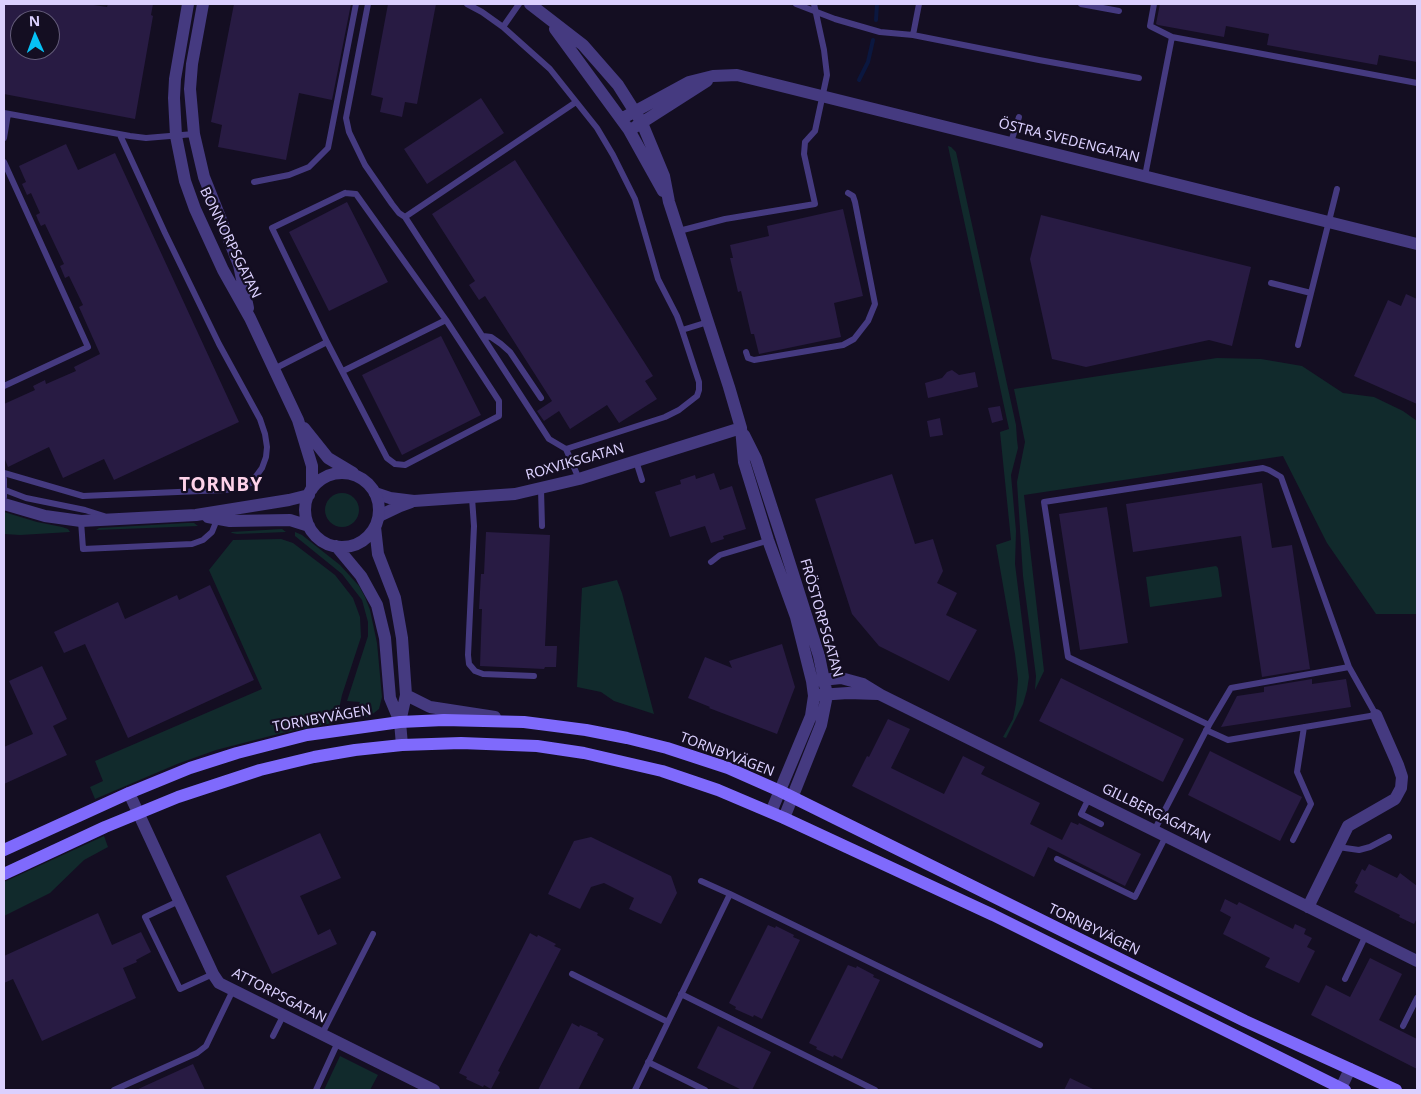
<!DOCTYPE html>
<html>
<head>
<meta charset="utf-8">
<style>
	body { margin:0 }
	#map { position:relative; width:1421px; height:1094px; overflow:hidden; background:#140e22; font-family:"Noto Sans",sans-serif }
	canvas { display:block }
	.frame { position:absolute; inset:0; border:5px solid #dbd0fe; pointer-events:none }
	.north { position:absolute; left:10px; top:10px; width:50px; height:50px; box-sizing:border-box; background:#140e22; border:1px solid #645c7a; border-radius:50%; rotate:358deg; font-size:14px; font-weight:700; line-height:20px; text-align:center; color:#dbd0fe }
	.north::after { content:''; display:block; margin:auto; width:18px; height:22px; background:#06c0f5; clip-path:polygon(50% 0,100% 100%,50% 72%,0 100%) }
</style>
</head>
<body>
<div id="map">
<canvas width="1421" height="1094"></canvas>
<div class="frame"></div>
<div class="north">N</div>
</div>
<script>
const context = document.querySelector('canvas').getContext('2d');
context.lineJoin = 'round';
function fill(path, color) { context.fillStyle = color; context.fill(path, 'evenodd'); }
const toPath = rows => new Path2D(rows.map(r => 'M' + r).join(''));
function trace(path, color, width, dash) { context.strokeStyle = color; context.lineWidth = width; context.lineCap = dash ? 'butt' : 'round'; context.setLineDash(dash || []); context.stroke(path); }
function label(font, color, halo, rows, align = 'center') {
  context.font = font + ' "Noto Sans",sans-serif'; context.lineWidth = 4.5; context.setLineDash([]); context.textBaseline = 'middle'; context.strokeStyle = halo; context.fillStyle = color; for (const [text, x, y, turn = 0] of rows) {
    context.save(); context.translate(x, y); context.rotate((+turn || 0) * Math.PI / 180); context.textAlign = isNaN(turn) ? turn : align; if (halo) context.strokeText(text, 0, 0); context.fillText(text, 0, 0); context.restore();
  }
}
fill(toPath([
	[948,146,951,147,956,152,1016,425,1017,440,1018,448,1011,475,1016,531,1015,564,1029,677,1027,690,1023,704,1006,738,1003,737,1013,719,1016,704,1018,679,1015,654,996,545,1011,540,1000,432,1009,429],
	[1217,358,1261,359,1302,366,1343,393,1374,397,1403,411,1417,421,1417,614,1376,614,1327,543,1283,456,1024,495,1044,671,1035,690,1036,676,1023,576,1017,482,1025,442,1014,389],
	'325 510a17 17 0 1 1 34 0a17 17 0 1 1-34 0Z',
	[4,512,37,522,62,527,68,529,70,532,20,535,4,534],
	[187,523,194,523,198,526,96,530,99,528],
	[282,529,286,532,237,534,232,533,231,532],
	[295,532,302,535,340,565,359,586,365,597,370,610,377,643,382,697,379,709,370,716,354,720,355,713,360,702,347,701,368,636,368,622,362,600,342,574,295,536],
	[281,539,293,543,335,575,353,598,360,617,361,637,342,695,339,709,327,711,332,723,282,733,216,750,177,764,95,799,90,787,103,781,95,761,262,689,209,570,233,540],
	[1216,566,1218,568,1222,596,1221,597,1150,607,1146,577],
	[617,580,622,593,654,714,614,701,601,692,577,687,582,588],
	[104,836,108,847,84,860,50,893,4,916,4,882],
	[340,1056,378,1075,370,1090,324,1090]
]), '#112a2c');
trace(toPath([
	[876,20,877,4],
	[859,80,868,62,873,40]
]), '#0b173f', 4);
fill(toPath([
	[4,4,87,4,107,7,108,4,153,4,151,15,153,16,135,119,4,94],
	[20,20,50,20,50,50,20,50],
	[234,4,351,4,332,100,299,93,286,160,218,147,222,125,211,122],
	[388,4,436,4,417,104,405,102,402,117,380,112,383,98,371,95],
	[1160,4,1417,4,1417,62,1379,55,1377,65,1267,45,1269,34,1226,26,1224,37,1158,25,1156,24],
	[481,98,504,133,427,184,404,149],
	[66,144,78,170,115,153,239,422,114,480,104,459,63,478,49,447,8,467,4,457,4,404,35,390,33,386,45,380,46,384,76,371,74,367,100,354,79,307,83,305,69,276,65,278,60,266,64,264,45,224,41,226,38,220,36,215,40,213,31,193,27,195,22,184,26,182,19,166],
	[515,160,653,376,645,381,657,399,619,423,607,405,570,429,559,411,544,421,537,411,552,401,485,296,479,300,469,285,475,281,432,214],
	[347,202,388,282,329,311,289,232],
	[843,209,863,296,834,303,841,337,759,354,754,334,751,334,741,291,738,292,730,258,733,258,730,245,769,236,767,226],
	[1041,215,1251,267,1232,346,1209,340,1086,367,1052,359,1030,259],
	[1406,294,1417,299,1417,404,1354,376,1388,300,1401,306],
	[441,336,481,415,402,455,362,375],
	[952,370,959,375,975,372,978,387,928,398,925,383,942,378,947,372],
	[1000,406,1003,420,992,423,988,408],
	[940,418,943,435,930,437,927,421],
	[714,473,720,490,732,486,746,529,723,536,724,539,711,543,705,526,670,537,655,492,681,484,680,480,695,475,696,479],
	[892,474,915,544,933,539,943,571,937,583,957,593,946,615,977,630,949,681,879,646,852,614,815,499],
	[1262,483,1272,548,1292,545,1310,669,1262,677,1241,536,1133,552,1126,504],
	[1107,507,1128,643,1080,650,1059,514],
	[486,532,550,535,545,646,557,646,556,667,545,667,544,669,480,666,482,609,479,609,481,574,484,574],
	[210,585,254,680,128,738,85,644,64,653,54,632,118,602,125,619,177,595,179,600],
	[782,644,795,687,777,734,709,708,710,707,688,698,705,657,732,668,729,661],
	[42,666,67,719,53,726,67,755,4,784,4,747,33,734,9,681],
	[1061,678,1184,739,1163,782,1039,721],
	[1312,679,1312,684,1346,679,1351,707,1221,727,1237,696,1264,692,1264,687],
	[888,719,910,729,891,768,944,794,963,756,985,767,981,774,1040,803,1030,824,1062,840,1071,822,1078,825,1079,823,1141,854,1125,886,1048,847,1034,877,852,786,867,756,869,757],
	[1210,751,1302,797,1280,841,1188,795],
	[320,833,341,878,300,896,318,935,330,929,337,944,272,974,226,876],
	[591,837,671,876,677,893,661,924,629,909,634,898,604,883,591,887,580,909,548,894,574,841],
	[1369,864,1397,878,1400,873,1417,886,1417,918,1414,924,1399,917,1400,915,1354,892,1358,885,1355,883,1362,869,1365,871],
	[1225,899,1237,905,1239,902,1293,929,1295,924,1306,929,1304,934,1312,938,1307,947,1315,951,1299,983,1265,967,1270,958,1223,934,1231,917,1220,911],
	[98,913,112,945,141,932,151,952,136,960,137,962,123,968,136,998,42,1041,13,979,4,983,4,956],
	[768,925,775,928,776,926,794,935,793,937,800,940,762,1019,754,1015,753,1017,735,1009,736,1007,729,1003],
	[530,933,537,937,538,935,556,944,554,946,561,949,498,1071,500,1072,491,1089,484,1085,483,1087,466,1079,467,1077,459,1073],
	[1370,958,1402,974,1379,1020,1417,1039,1417,1069,1311,1015,1326,985,1350,997],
	[848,965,856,968,857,966,874,975,873,977,880,980,842,1059,834,1055,833,1057,816,1049,817,1047,809,1043],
	[572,1023,579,1027,580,1025,598,1033,597,1035,604,1039,578,1090,538,1090],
	[718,1026,771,1052,752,1090,742,1090,697,1068],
	[193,1064,205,1090,136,1090],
	[1070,1078,1095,1090,1064,1090]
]), '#281b43');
trace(toPath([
	[368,4,346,118,349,132,365,165,392,204,399,213,405,217,549,439,566,449],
	[467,4,482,12,503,27],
	[519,4,503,27,550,69,597,128,613,155,635,199,658,279,677,316,682,330,708,322],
	[796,4,835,19,880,32,913,35,1039,60,1139,78],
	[1081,4,1119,11],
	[1154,4,1150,26,1172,37,1417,83],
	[913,35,919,4],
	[4,113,130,136,146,138,194,134],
	[4,138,8,114],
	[1011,142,1019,117],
	[4,162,88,347,4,386],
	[1145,176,1172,37],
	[254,182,289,175,309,167,328,148,356,4],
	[345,193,356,194,446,320,499,401,499,416,405,465,395,464,387,458,327,342,272,228,345,193],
	[405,217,576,102],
	[679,231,725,219,815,204,804,154,805,142,815,131,827,75,824,50,814,4],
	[1271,283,1311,293],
	[483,336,491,337,501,344,510,352,541,398],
	[1298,345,1337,189],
	[746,352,748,358,754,360,843,345,854,339,868,321,875,304,855,202,853,196,848,193],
	[274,369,327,342],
	[343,371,446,320],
	[636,461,642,480],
	[4,473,83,496,225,490,234,489,251,483,262,468,266,457,267,447,265,434,260,419,219,344,165,233,120,135],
	[4,479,4,497],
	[579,479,566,449,665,417,679,410,697,396,699,390,699,382,682,330],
	[541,489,542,526],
	[5,490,26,498,85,510,104,516],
	[472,498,474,526,468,655,469,664,475,671,483,674,534,676],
	[81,521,83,549,192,544,203,540,212,532,218,517],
	[711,562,720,555,770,540],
	[1209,725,1231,688,1349,667],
	[1089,798,1081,814,1101,824],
	[1154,831,1209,725,1068,657,1044,502,1263,468,1269,470,1281,477,1349,667,1376,715,1228,740,1206,730],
	[1293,840,1311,804,1297,772,1304,727],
	[1338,847,1359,850,1370,847,1389,837],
	[1057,859,1135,897,1166,836],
	[701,881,730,894],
	[179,901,145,917,180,989,213,974],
	[572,974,668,1022],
	[1345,979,1366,935],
	[681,994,875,1090],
	[1403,1026,1417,998],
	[322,1034,373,934],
	[273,1036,283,1016],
	[648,1062,705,1090],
	[114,1090,197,1053,206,1046,233,990],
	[316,1090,338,1042],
	[635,1090,730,894,1040,1045]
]), '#453a80', 6);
trace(toPath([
	[530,4,583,45,618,85,642,123,664,176,669,202,729,387,741,428,744,462,768,540,796,617,812,681,814,696,811,716,771,812],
	[555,29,629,130,663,191],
	[621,119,689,82,713,76,737,75,1417,244],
	[635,127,707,81],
	[744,435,756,459,781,536,819,656,827,695,821,725,784,818],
	[375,493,390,498,414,501,515,494,579,479,741,428],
	[379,516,400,506,411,502],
	[812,681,841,678,863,684,881,695,1417,961],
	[819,695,848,693,878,694],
	[129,793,213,974,219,983,434,1090],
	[1308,907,1348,826,1395,799,1401,788,1402,777,1398,765,1376,715],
	[1340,1090,1350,1069]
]), '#453a80', 12);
trace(toPath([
	[188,4,175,79,174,98,176,136,185,181,195,209,223,270,250,318,298,420,312,466,312,489],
	[203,4,192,64,190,89,194,134,204,177,239,265,248,308],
	[304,428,328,458,353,473],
	'305 510a37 37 0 1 1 74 0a37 37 0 1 1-74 0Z',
	[4,504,45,516,81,521,196,515,289,500,309,495],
	[208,517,230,521,290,520,309,526],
	[375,527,378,554,395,598,402,638,406,695,400,722],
	[336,546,361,576,377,605,385,638,390,698,400,722,402,745],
	[406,695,430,707,495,717]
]), '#453a80', 12);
trace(toPath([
	[4,850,129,793,190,768,237,753,307,735,400,722,444,720,524,722,586,730,627,738,667,748,728,768,780,791,1245,1021,1396,1090],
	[4,874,105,827,178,797,260,770,314,757,355,750,402,745,461,743,537,746,584,753,662,771,718,790,784,818,993,915,1345,1090]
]), '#7f6afc', 12);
label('14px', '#dbd0fe', '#140e22', [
	["ÖSTRA SVEDENGATAN",1069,141,14],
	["BONNORPSGATAN",230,243,64],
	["ROXVIKSGATAN",575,462,-16],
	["FRÖSTORPSGATAN",821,618,74],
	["TORNBYVÄGEN",322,719,-10],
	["TORNBYVÄGEN",727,755,21],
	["GILLBERGAGATAN",1156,814,26],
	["TORNBYVÄGEN",1094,930,26],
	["ATTORPSGATAN",279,996,27]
]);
context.letterSpacing = '1px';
label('bold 19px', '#fed2e9', '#140e22', [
	["TORNBY",221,486]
]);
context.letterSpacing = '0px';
</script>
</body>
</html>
